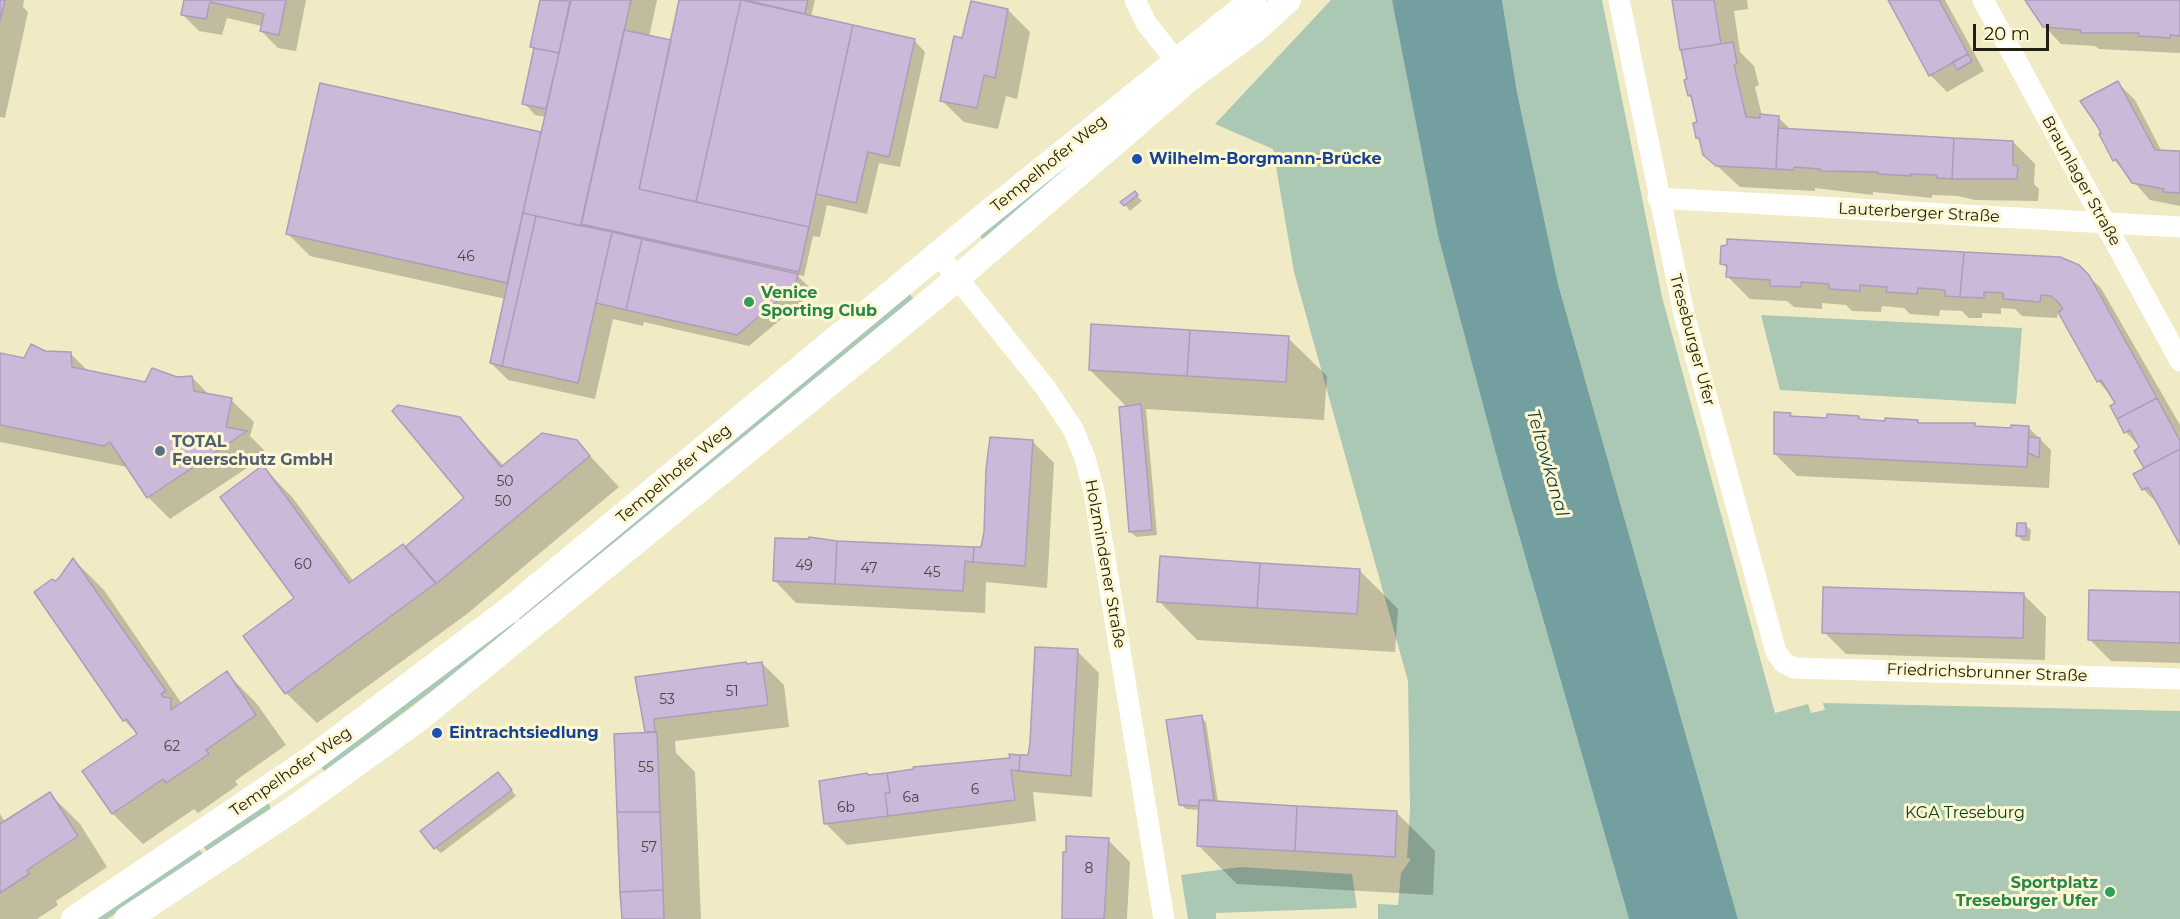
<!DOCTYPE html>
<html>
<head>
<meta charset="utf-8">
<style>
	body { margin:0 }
	#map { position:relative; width:2180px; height:919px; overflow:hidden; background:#f1ebc5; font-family:Montserrat,sans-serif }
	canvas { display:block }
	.scale { position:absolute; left:1973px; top:24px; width:76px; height:27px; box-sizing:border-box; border:3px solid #222012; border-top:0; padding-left:8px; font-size:18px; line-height:21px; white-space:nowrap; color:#222012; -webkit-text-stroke:4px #fef8d2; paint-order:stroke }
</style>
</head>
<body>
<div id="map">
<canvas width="2180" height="919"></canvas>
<div class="scale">20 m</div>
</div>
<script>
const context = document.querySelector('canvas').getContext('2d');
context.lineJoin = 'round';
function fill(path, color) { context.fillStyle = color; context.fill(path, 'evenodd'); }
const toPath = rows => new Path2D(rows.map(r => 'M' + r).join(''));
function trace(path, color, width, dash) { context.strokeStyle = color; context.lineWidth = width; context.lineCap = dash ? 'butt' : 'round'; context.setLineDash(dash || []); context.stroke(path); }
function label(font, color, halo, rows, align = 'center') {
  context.font = font + ' Montserrat,sans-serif'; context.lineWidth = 6; context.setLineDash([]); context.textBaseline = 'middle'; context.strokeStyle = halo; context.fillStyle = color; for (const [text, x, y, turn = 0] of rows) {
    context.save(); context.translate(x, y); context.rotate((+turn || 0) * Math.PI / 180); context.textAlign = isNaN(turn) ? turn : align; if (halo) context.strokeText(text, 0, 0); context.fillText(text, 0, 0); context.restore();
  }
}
fill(toPath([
	[1331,0,1392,0,1502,476,1629,919,1378,919,1378,904,1398,905,1401,873,1411,859,1407,858,1410,809,1408,681,1294,272,1273,149,1215,124],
	[1502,0,1602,0,1662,297,1775,713,1808,704,1811,713,1825,710,1823,703,2180,711,2180,919,1738,919,1558,284,1517,92],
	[1142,101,984,241,977,232],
	[907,291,914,299,522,622,514,613],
	[1761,315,2022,328,2016,404,1780,390],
	[510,617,517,626,325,772,318,763],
	[268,802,271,809,208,853,201,843],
	[197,846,204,856,107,919,86,919],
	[1241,867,1352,874,1357,908,1216,913,1216,919,1188,919,1181,875]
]), '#abc8b4');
fill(toPath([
	[1392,0,1502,0,1517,92,1558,284,1738,919,1629,919,1502,476,1438,235]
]), '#739fa1');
fill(toPath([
	[0,0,24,0,23,7,28,12,5,118,0,117],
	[185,0,306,0,296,51,278,48,261,31,262,26,227,18,222,35,199,31,182,14],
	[542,0,572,3,572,0,657,0,649,37,672,42,681,0,735,0,749,3,746,0,815,0,811,17,914,40,925,52,900,167,879,163,867,214,827,205,820,237,813,236,804,276,797,275,809,287,806,298,749,346,644,322,643,326,613,319,595,399,508,380,491,363,506,299,310,256,288,234,321,84,542,134,546,117,535,115,524,103,535,50,531,46],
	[1674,0,1747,0,1748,9,1734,11,1740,52,1754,66,1759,85,1755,87,1762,116,1778,117,1791,130,2013,142,2035,164,2034,184,2039,189,2038,201,1975,200,1958,196,1932,195,1932,198,1873,192,1873,195,1815,188,1815,191,1740,187,1704,154,1698,138,1699,124,1685,81,1689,80],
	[1889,0,1945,0,1984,71,1947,92,1930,75],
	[2027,0,2180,0,2180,53,2099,49,2095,46,2061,44,2036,17],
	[1008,10,1030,32,1017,99,1006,96,998,129,964,122,941,100,963,40],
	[2118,83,2135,100,2162,152,2180,153,2180,206,2150,200,2114,160],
	[1134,193,1142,201,1130,211,1123,202],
	[2060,258,2073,262,2101,288,2180,425,2180,542,2161,507,2143,489,2146,469,2136,451,2141,448,2126,432,2112,407,2117,403,2098,381,2058,310,2057,318,2022,316,2015,309,2001,308,2001,314,1982,313,1982,318,1969,318,1962,311,1940,310,1939,316,1910,314,1904,308,1882,306,1881,312,1852,311,1846,305,1822,303,1822,309,1794,307,1787,301,1750,299,1728,277,1728,270,1722,263],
	[1288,338,1327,376,1324,420,1146,409,1157,535,1136,537,1131,532,1127,407,1090,370],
	[45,353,70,353,89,372,146,383,192,377,210,396,231,400,254,422,250,436,268,454,170,519,148,497,127,467,0,442,0,354,25,359],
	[1790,414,1794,418,1886,423,1917,421,1920,424,1974,424,1977,427,2013,429,2029,428,2051,450,2049,488,1797,476,1775,454],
	[459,418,504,466,576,441,619,487,467,614,317,723,286,693,296,598,263,467,293,498,354,582,405,548,466,498],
	[991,439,1032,441,1054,463,1047,588,986,582,985,613,796,603,774,580,873,545,873,542,888,546,983,549],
	[2025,525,2031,530,2030,541,2023,541,2018,536],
	[74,560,104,590,182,704,227,673,257,704,286,745,235,781,238,785,198,813,194,809,143,844,113,814,84,771,138,735,124,720,55,583],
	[1359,570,1398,609,1395,652,1197,640,1159,601],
	[2180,593,2180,663,2111,661,2089,639],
	[2023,594,2046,617,2045,660,1846,654,1824,632],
	[1077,651,1099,673,1092,797,1033,792,1036,821,847,845,825,823,820,782,993,759,995,761,1030,757],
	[762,663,784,685,789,727,675,741,676,753,695,772,701,919,624,919,648,734,637,679],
	[1201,717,1206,722,1218,802,1397,813,1435,851,1433,895,1237,884,1198,845,1200,810,1186,809,1180,804],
	[503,779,516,796,441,853,435,848],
	[50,794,80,824,107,867,56,901,58,905,37,919,0,919,0,814,5,822],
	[1108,840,1130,862,1127,919,1063,919]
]), '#0003');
const building = toPath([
	[0,0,5,0,0,21,0,0],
	[184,0,286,0,279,35,260,31,264,14,210,2,206,19,181,15,184,0],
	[540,0,570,1,559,53,530,47,540,0],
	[631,0,581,226,523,213,571,0,631,0],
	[679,0,741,0,696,202,639,189,679,0],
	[741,0,853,25,809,227,696,202,741,0],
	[745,0,808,0,805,14,745,0],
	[1672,0,1714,0,1721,44,1680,50,1672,0],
	[1888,0,1939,0,1968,54,1929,76,1888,0],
	[2025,0,2180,0,2180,36,2170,35,2170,38,2138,36,2139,33,2080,33,2081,30,2043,27,2025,0],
	[971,1,1008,9,995,78,984,75,977,108,940,101,954,36,962,38,971,1],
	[853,25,915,39,889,157,868,152,856,203,816,194,853,25],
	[624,30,671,40,639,189,809,227,799,272,581,224,624,30],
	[1733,42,1737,63,1734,65,1746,117,1760,118,1760,114,1779,116,1776,169,1716,166,1703,155,1699,138,1696,138,1693,123,1697,122,1691,95,1688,96,1684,80,1687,79,1681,50,1733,42],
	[534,48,559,53,546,109,522,104,534,48],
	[1968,54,1972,61,1957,70,1953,62,1968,54],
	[2118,81,2155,150,2180,151,2180,193,2163,192,2164,189,2132,183,2116,159,2113,161,2099,134,2101,133,2096,124,2080,101,2118,81],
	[320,83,541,132,507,283,286,234,320,83],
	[1778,128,1954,138,1952,179,1937,178,1937,175,1910,174,1911,176,1878,174,1878,172,1820,171,1820,169,1794,167,1794,170,1776,169,1778,128],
	[1954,138,2013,141,2013,165,2018,166,2017,179,1952,179,1954,138],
	[1135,191,1138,195,1124,206,1120,202,1135,191],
	[523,213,536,216,502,366,490,363,523,213],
	[536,216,612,232,578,383,502,366,536,216],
	[612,232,642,239,626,310,596,303,612,232],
	[642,239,798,274,795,286,737,335,626,310,642,239],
	[1727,239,1964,252,1960,297,1945,296,1945,290,1918,288,1917,294,1886,292,1887,287,1860,285,1860,291,1829,289,1829,284,1801,282,1801,287,1770,286,1770,280,1726,277,1727,265,1720,264,1721,246,1727,245,1727,239],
	[1964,252,2060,257,2079,265,2089,275,2157,398,2117,419,2110,406,2115,403,2101,380,2097,382,2058,312,2063,309,2058,302,2051,296,2041,295,2040,302,2003,299,2003,293,1984,292,1984,298,1960,297,1964,252],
	[1091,324,1190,330,1187,376,1089,370,1091,324],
	[1190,330,1289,336,1286,382,1187,376,1190,330],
	[31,344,45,351,71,352,72,367,145,382,152,368,177,377,192,376,194,391,232,398,226,427,247,431,147,498,110,442,104,446,0,425,0,353,24,358,31,344],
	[2157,398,2180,441,2180,449,2144,468,2134,451,2139,447,2130,430,2124,433,2117,419,2157,398],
	[1141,404,1152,530,1129,532,1119,407,1141,404],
	[398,405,460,417,501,467,542,433,577,440,590,456,436,584,405,547,464,498,392,411,398,405],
	[1774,412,1791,413,1790,416,1827,418,1827,414,1859,416,1859,419,1885,421,1885,418,1918,420,1918,423,1975,423,1975,426,2011,428,2011,425,2029,426,2027,467,1774,454,1774,412],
	[990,437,1033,440,1025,566,973,562,974,547,981,547,984,532,986,469,990,437],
	[2029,437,2040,438,2039,458,2028,453,2029,437],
	[2180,449,2180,545,2148,487,2142,490,2133,474,2180,449],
	[263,465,349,583,403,544,436,583,285,694,243,636,294,598,220,497,263,465],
	[2017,523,2026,523,2026,536,2016,536,2017,523],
	[809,537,837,541,835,584,773,581,775,538,809,539,809,537],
	[837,541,974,547,973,562,965,561,963,591,835,584,837,541],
	[1160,556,1260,563,1257,608,1157,602,1160,556],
	[73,558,166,691,161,694,163,697,171,698,171,710,227,671,256,715,206,750,209,754,166,783,163,779,112,814,82,771,137,734,127,719,123,721,34,592,52,579,55,581,59,578,73,558],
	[1260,563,1360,569,1357,614,1257,608,1260,563],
	[1823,587,2024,593,2023,638,1822,633,1823,587],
	[2089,590,2180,592,2180,643,2088,640,2089,590],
	[1035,647,1078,649,1071,776,1019,771,1020,755,1028,755,1030,743,1035,647],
	[746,662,747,664,762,662,768,705,654,719,655,732,645,732,635,677,746,662],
	[1202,715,1214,800,1199,800,1199,806,1179,805,1166,720,1202,715],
	[657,732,660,812,617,812,614,734,657,732],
	[1009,754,1020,755,1019,771,1011,770,1015,800,888,816,885,793,890,793,887,773,914,769,913,767,1010,758,1009,754],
	[498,772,512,790,434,849,420,831,498,772],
	[867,773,868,775,887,773,890,793,885,793,888,816,824,824,819,781,867,773],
	[50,792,78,836,27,870,29,874,0,893,0,824,50,792],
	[1199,800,1297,806,1295,851,1197,846,1199,800],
	[1297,806,1397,811,1395,857,1295,851,1297,806],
	[617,812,660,812,663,890,620,892,617,812],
	[1066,836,1109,838,1104,919,1062,919,1063,852,1066,852,1066,836],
	[663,890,664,919,622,919,620,892,663,890]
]);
fill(building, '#ccb8d8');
trace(building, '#af9cbb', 1.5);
trace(toPath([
	[1135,0,1146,23,1186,73],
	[1619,0,1684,314,1776,652,1783,662,1794,668,2180,679],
	[1983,0,2180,361],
	[1658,198,2180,227],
	[938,254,1045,387,1073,429,1085,458,1094,492,1164,919]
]), '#fff', 21);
trace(toPath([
	[74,919,314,757,509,610,972,226,1253,0],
	[127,919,295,808,421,717,934,298,1190,78,1255,30,1288,0]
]), '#fff', 26);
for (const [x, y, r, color] of [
	[1137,159,6,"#1a4fb4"],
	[749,302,6,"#2e9e5b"],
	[160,451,6,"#5c6f8a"],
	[437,733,6,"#1a4fb4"],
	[2110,892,6,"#2e9e5b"]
]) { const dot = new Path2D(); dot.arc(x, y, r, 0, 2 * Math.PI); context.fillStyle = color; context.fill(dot); trace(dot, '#fef8d2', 2); }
label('14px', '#4c4644', null, [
	["46",466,257],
	["50",505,482],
	["50",503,502],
	["60",303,565],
	["49",804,566],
	["47",869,569],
	["45",932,573],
	["51",732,692],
	["53",667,700],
	["62",172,747],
	["55",646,768],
	["6",975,790],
	["6a",911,798],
	["6b",846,808],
	["57",649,848],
	["8",1089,869]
]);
label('bold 16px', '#164399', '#fef8d2', [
	["Wilhelm-Borgmann-Brücke",1149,159],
	["Eintrachtsiedlung",449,733]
], 'left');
label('16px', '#222012', '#fef8d2', [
	["Tempelhofer Weg",1049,164,-39],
	["Braunlager Straße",2081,181,61],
	["Lauterberger Straße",1919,213,3],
	["Treseburger Ufer",1692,340,75],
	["Tempelhofer Weg",674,474,-40],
	["Holzmindener Straße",1105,564,80],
	["Friedrichsbrunner Straße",1987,673,2],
	["Tempelhofer Weg",291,772,-35]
]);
label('bold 16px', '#27864d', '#fef8d2', [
	["Venice",761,293],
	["Sporting Club",761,311],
	["Sportplatz",2098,883,"right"],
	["Treseburger Ufer",2098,901,"right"]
], 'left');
label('bold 16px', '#4e5e75', '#fef8d2', [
	["TOTAL",172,442],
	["Feuerschutz GmbH",172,460]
], 'left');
label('16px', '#064023', '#fef8d2', [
	["KGA Treseburg",1965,813]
]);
label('italic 18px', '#123d40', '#fef8d2', [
	["Teltowkanal",1547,463,74]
]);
</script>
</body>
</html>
